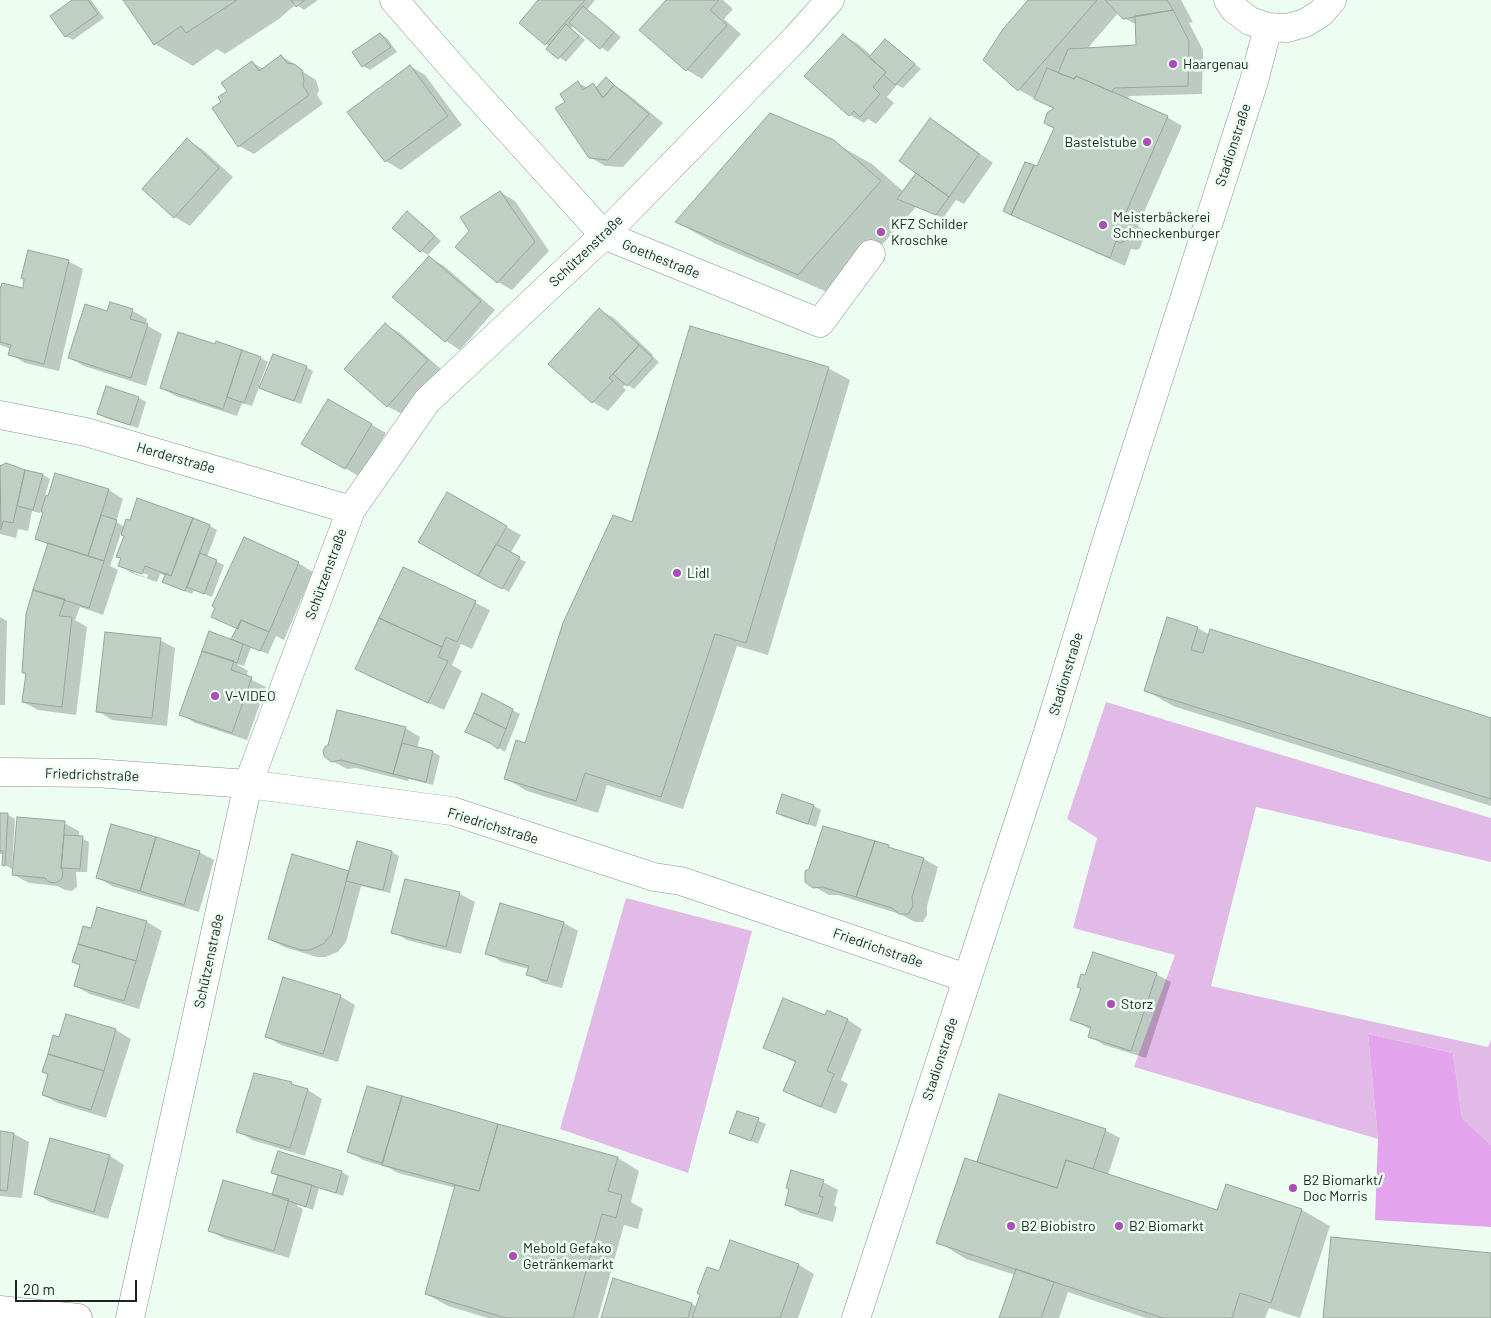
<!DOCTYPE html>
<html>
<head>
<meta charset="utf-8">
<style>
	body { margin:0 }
	#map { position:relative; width:1491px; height:1318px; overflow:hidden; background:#edfdf2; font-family:Barlow,sans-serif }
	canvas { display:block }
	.scale { position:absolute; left:15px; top:1280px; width:122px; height:22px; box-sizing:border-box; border:2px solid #1d231f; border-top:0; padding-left:6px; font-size:15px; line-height:18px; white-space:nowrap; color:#1d231f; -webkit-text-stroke:4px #edfdf2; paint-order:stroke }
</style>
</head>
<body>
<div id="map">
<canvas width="1491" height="1318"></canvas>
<div class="scale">20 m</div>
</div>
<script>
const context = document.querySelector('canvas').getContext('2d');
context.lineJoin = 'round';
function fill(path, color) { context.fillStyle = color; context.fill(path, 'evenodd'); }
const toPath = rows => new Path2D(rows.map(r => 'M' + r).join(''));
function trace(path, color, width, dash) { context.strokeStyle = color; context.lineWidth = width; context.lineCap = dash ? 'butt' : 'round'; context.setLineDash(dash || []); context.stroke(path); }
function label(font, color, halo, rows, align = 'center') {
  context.font = font + ' Barlow,sans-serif'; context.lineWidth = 5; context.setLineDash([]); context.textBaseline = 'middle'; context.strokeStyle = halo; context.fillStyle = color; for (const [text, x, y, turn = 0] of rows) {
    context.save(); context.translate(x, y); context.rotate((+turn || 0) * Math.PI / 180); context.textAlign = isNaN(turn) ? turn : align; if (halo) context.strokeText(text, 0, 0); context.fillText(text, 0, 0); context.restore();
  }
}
fill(toPath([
	[1106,702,1491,818,1491,862,1256,807,1211,986,1488,1047,1491,1040,1491,1145,1462,1118,1453,1053,1368,1034,1378,1139,1134,1067,1175,955,1073,928,1097,838,1067,819],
	[626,898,752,931,688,1173,560,1129]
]), '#e1bae7');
fill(toPath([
	[1368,1034,1453,1053,1462,1118,1491,1145,1491,1227,1375,1220,1378,1139]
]), '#e4a4ed');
fill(toPath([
	[75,0,91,0,104,18,73,40,66,36],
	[124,0,318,0,304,10,296,4,279,19,225,54,217,49,193,66,155,44],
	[540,0,595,0,587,10,621,37,608,52,574,25,571,28,585,40,566,62,547,48,549,46,520,23],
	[668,0,723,0,733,9,724,19,741,34,702,79,687,70,641,30],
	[1030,0,1181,0,1193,22,1189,23,1203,50,1202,94,1129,96,1127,100,1167,117,1182,126,1138,226,1144,230,1145,234,1140,248,1137,250,1131,249,1125,266,1020,218,1038,168,1055,129,1045,123,1054,109,1019,90],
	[1119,12,1124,18,1137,25,1137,46,1087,49],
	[380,34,387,38,397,52,370,70,363,66],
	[843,35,858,44,872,56,886,41,893,45,921,69,903,88,897,85,887,97,894,103,876,124,868,119,864,123,850,115],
	[281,56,296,65,299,69,316,80,319,90,317,95,323,104,254,154,239,146,222,103,252,62,263,69],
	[410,66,425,75,462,125,401,170,386,161,349,112],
	[606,79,629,95,663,123,623,167,605,166,590,157,567,102,578,83,588,88,593,85,598,88],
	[930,120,945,128,993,163,964,204,956,200,943,218,916,207,836,296,714,243,676,222,833,142,872,164,904,192,918,173],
	[187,140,202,149,233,177,190,226,175,217,144,189],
	[500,192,515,201,549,251,512,290,498,282],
	[407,213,414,217,441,241,428,255,421,251,394,228],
	[429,257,444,266,495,310,460,350,446,341],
	[68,261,83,269,59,371,25,363,10,354,11,349,0,345,0,295,23,289],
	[111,303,133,311,147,319,146,325,162,334,146,386,84,366,70,358,108,312],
	[599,310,614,318,653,355,652,356,659,362,634,389,626,384,623,387,626,390,608,411,593,402,550,364],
	[385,325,400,333,442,370,402,414,387,406],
	[217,343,261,358,268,362,259,385,262,386,306,367,313,371,301,404,268,392,259,387,252,406,242,403,237,416,176,396,161,388],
	[828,368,850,380,768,655,737,646,683,809,607,785,598,813,527,791,505,778,526,745,632,523],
	[139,398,146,402,138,428,106,418,99,414],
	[329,400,386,433,360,477,303,443],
	[6,464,25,471,43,475,50,479,45,496,49,498,109,490,123,499,116,522,125,527,210,526,217,530,207,557,224,565,212,597,194,590,192,594,171,586,163,582,166,576,160,574,157,582,134,574,120,566,125,536,121,533,110,566,118,570,103,615,80,607,75,620,87,627,76,715,38,710,23,702,27,675,23,672,49,545,36,538,44,512,41,510,40,513,32,511,28,531,18,529,16,538,0,534,0,465,2,466],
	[134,570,148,575,147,578,134,573],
	[447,494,521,535,510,554,526,562,509,592,420,541],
	[298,563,313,572,284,640,276,636,268,654,251,647,244,666,238,664,238,665,248,671,246,677,266,687,247,740,195,723,181,714,232,641,238,629,213,616],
	[404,568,490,610,472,649,461,644,452,665,462,671,444,710,371,677,356,668],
	[0,617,7,621,5,705,0,705],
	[1198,628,1210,635,1491,720,1491,806,1173,706,1145,690],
	[160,640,175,648,167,726,112,720,98,711],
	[483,695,520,714,505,752,494,745,474,736],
	[405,728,420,737,417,748,433,752,440,756,433,785,409,779,408,781,356,768,347,769,332,761],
	[782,796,814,806,821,810,816,827,784,817,777,813],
	[0,814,8,815,15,819,12,869,3,864,4,854,0,854],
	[64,823,79,831,79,837,89,842,87,872,76,872,77,887,72,891,65,890,57,886,29,883,14,875],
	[358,842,392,852,399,856,390,893,361,886,346,942,338,952,325,957,317,957,284,947,269,939,350,872],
	[888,846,896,851,924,859,938,867,927,906,927,915,923,922,915,922,900,914,838,895,829,895,813,886],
	[199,852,214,860,199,912,112,886,97,877],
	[406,880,460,894,475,902,461,954,407,940,393,932],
	[98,908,147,922,162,931,139,1009,90,994,75,986,81,966,74,962,92,930],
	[564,923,578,931,562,988,543,983,528,974,529,969,502,962,487,953],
	[1156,974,1171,982,1146,1058,1104,1045,1090,1036,1092,1030,1072,1020],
	[340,996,355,1005,338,1062,281,1045,266,1036],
	[827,1012,848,1020,862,1029,841,1080,848,1084,836,1114,800,1099,785,1091,796,1063,764,1047,826,1017],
	[67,1015,116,1030,131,1039,106,1118,58,1103,43,1095,49,1075,44,1072,60,1039],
	[275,1079,308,1090,322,1099,305,1156,252,1140,238,1131],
	[368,1087,618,1158,639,1171,631,1202,643,1209,638,1229,624,1225,598,1318,488,1318,448,1306,426,1294,456,1188,398,1173,389,1168,363,1160,348,1151],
	[738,1112,766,1124,758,1144,730,1132],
	[1105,1130,1120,1138,1108,1175,1218,1211,1227,1185,1302,1210,1330,1226,1300,1318,1269,1308,1265,1318,1146,1318,1068,1292,1059,1318,1002,1318,1015,1275,966,1259,938,1242,978,1163],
	[0,1132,14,1134,29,1142,22,1198,0,1196],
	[278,1153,342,1172,349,1176,343,1196,319,1188,313,1210,297,1204,297,1206,303,1209,289,1258,225,1239,210,1231,273,1196,279,1176,273,1172],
	[110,1156,124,1165,108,1219,50,1202,35,1193],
	[823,1182,838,1190,834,1205,837,1207,833,1222,801,1213,786,1204],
	[731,1241,799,1265,814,1274,798,1318,603,1318,614,1279,692,1304,697,1307,719,1273]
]), '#0003');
const building = toPath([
	[72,0,88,0,98,14,65,37,50,16,72,0],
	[123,0,237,0,186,33,181,26,154,45,123,0],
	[291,0,305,0,296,7,291,0],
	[538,0,585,0,545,45,519,23,538,0],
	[666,0,719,0,710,10,727,25,686,71,639,30,666,0],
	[1028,0,1097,0,1018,91,983,60,1003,29,1028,0],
	[1105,0,1167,0,1173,10,1123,19,1105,0],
	[583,6,614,32,600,49,569,23,583,6],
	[1173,10,1189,41,1188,86,1114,88,1112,92,1076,76,1074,79,1058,73,1068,49,1136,45,1135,16,1173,10],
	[566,24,579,36,558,59,546,49,566,24],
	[380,33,391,47,362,67,352,52,380,33],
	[843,34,886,72,873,87,880,94,860,117,854,111,849,116,804,76,843,34],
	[885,39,915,64,895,85,884,75,886,72,869,57,885,39],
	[281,55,287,63,294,64,302,70,304,81,303,86,309,95,238,147,212,108,221,102,218,97,227,91,221,83,252,61,259,71,281,55],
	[410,65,448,116,385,162,347,112,410,65],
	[1047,68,1074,79,1076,76,1168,116,1124,217,1130,220,1131,225,1126,240,1121,243,1116,241,1110,258,1011,215,1034,165,1037,166,1054,128,1044,123,1047,113,1054,108,1034,99,1047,68],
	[606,77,614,85,603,98,596,88,606,77],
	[578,81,583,90,593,83,603,98,614,85,649,114,608,160,589,158,555,108,565,102,560,94,578,81],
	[770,113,834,140,881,181,798,275,675,222,770,113],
	[930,118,979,154,949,197,899,161,930,118],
	[187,138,219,168,174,218,142,189,187,138],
	[1025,162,1034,165,1011,215,1003,211,1025,162],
	[916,173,949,197,936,215,897,199,916,173],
	[500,191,535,242,497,283,455,247,469,231,460,217,500,191],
	[407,211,435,236,420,252,392,228,407,211],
	[28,250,69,260,44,364,8,355,11,345,0,342,0,289,2,283,23,288,24,279,21,278,28,250],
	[429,256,481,301,445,342,392,297,429,256],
	[110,302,133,309,130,319,148,324,131,378,68,358,85,304,107,311,110,302],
	[599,308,639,345,609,378,613,381,592,403,548,364,599,308],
	[385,323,428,360,387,407,344,369,385,323],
	[690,326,829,367,746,643,715,634,661,797,585,773,576,801,504,779,516,740,525,743,563,623,613,515,632,522,690,326],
	[178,332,215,344,216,341,242,350,223,409,160,388,178,332],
	[639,345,653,358,627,386,613,374,639,345],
	[242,350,261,357,244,403,227,397,242,350],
	[273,354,307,366,294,401,259,388,273,354],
	[106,386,139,397,130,425,97,414,106,386],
	[328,399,372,424,345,469,301,444,328,399],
	[6,463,25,470,13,523,3,521,1,530,0,466,6,463],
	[25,470,43,474,33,510,17,506,25,470],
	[55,473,109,489,88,556,35,539,43,512,41,512,46,495,48,496,55,473],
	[447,492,507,526,478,576,418,542,447,492],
	[137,498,193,518,171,576,145,566,142,574,118,566,121,558,116,557,124,536,121,535,126,519,130,520,137,498],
	[101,515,117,520,104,561,88,556,101,515],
	[193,518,210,525,185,591,162,582,166,573,171,576,193,518],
	[244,537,299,562,269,632,241,620,238,629,211,617,215,608,212,606,244,537],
	[48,543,104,561,89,608,33,590,48,543],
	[496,544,520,557,502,589,478,576,496,544],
	[200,553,217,560,204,594,187,587,200,553],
	[403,567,476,601,457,642,446,637,442,647,379,618,403,567],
	[33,590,65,599,59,616,72,617,62,707,22,702,26,673,22,673,26,614,33,590],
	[1167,617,1198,627,1191,650,1203,653,1210,629,1491,718,1491,799,1144,691,1167,617],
	[379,618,442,647,438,657,448,661,428,703,355,669,379,618],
	[241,620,269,632,260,651,231,639,241,620],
	[209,631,243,644,237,663,202,651,209,631],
	[105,632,161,638,152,718,96,712,105,632],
	[202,651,234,661,231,670,252,677,232,733,179,715,202,651],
	[482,693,513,709,506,729,474,713,482,693],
	[337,710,406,727,393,774,341,760,331,762,324,756,323,751,325,747,328,745,337,710],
	[474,713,506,729,498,749,490,743,465,732,474,713],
	[402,743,433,751,426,782,393,774,402,743],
	[782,794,814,805,808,824,776,813,782,794],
	[0,813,8,813,5,866,2,865,3,851,0,851,0,813],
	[17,817,65,821,61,868,63,871,62,879,56,883,49,882,45,878,12,875,17,817],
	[111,824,156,837,140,891,96,878,111,824],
	[823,826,875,841,856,897,822,887,813,888,805,882,805,871,809,869,823,826],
	[64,835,83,836,80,869,61,868,64,835],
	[156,837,200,851,184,905,140,891,156,837],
	[357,841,392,851,383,890,346,881,357,841],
	[875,841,889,845,888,847,924,858,912,897,913,906,908,914,899,914,892,908,856,897,875,841],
	[292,854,349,871,332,934,323,944,310,950,301,950,268,939,292,854],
	[405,879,460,892,446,947,391,933,405,879],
	[500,903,564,922,547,981,526,975,529,966,485,954,500,903],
	[97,907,147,921,136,961,78,944,83,926,91,928,97,907],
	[78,944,136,961,124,1001,74,986,80,965,72,962,78,944],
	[1093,952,1157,973,1131,1051,1088,1037,1091,1027,1070,1020,1081,988,1077,987,1081,974,1085,975,1093,952],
	[283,977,341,995,323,1054,265,1037,283,977],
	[783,998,825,1015,827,1010,848,1019,827,1071,834,1074,821,1107,783,1091,796,1061,763,1048,783,998],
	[66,1014,116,1029,104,1071,48,1054,53,1035,59,1037,66,1014],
	[48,1054,104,1071,91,1110,42,1095,48,1074,42,1072,48,1054],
	[254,1073,292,1082,291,1084,308,1089,290,1148,236,1132,254,1073],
	[367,1086,402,1096,382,1163,347,1152,367,1086],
	[999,1094,1106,1129,1093,1169,1066,1160,1057,1188,977,1162,999,1094],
	[402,1096,498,1124,479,1191,382,1165,402,1096],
	[737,1111,759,1118,751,1141,729,1133,737,1111],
	[498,1124,618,1157,608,1191,622,1195,616,1218,602,1214,573,1318,506,1318,425,1294,455,1185,479,1191,498,1124],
	[0,1131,14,1133,7,1191,0,1190,0,1131],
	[50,1138,110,1155,94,1212,34,1194,50,1138],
	[278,1151,342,1171,336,1193,271,1173,278,1151],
	[965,1158,1057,1188,1066,1160,1217,1210,1226,1184,1302,1209,1271,1303,1240,1293,1232,1318,1163,1318,936,1243,965,1158],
	[791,1170,824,1180,819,1196,823,1197,818,1214,785,1205,789,1189,786,1188,791,1170],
	[278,1175,312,1185,306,1207,272,1195,278,1175],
	[223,1180,289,1199,274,1251,208,1231,223,1180],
	[1331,1237,1491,1253,1491,1318,1323,1318,1331,1237],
	[730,1240,799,1264,780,1318,692,1318,700,1295,697,1293,707,1267,719,1271,730,1240],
	[1016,1269,1054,1282,1041,1318,999,1318,1016,1269],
	[613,1278,692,1303,688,1318,601,1318,613,1278]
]);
fill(building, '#c0cfc4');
trace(building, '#97a59b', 1);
const minor = toPath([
	[394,0,460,76,604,235,820,323,871,254],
	[0,415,86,432,351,510],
	[0,772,95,773,248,784,452,811,654,877,681,881,966,978],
	[0,1310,78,1318],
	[130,1318,248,784,351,510,427,401,604,235,796,38,830,0]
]);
const tertiary = toPath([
	[1228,0,1234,9,1250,21,1268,27,1287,28,1305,23,1321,13,1332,0],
	[856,1318,1048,732,1105,546,1254,81,1268,27]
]);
trace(minor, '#85948a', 29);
trace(tertiary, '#85948a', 29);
trace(minor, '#fff', 28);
trace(tertiary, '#fff', 28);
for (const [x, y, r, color] of [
	[1173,64,5,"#ab4eb8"],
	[1147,142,5,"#ab4eb8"],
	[1103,225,5,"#ab4eb8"],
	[881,232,5,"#ab4eb8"],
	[677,573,5,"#ab4eb8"],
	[215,696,5,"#ab4eb8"],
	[1111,1004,5,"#ab4eb8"],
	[1293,1188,5,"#ab4eb8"],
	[1011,1226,5,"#ab4eb8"],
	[1119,1226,5,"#ab4eb8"],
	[513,1256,5,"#ab4eb8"]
]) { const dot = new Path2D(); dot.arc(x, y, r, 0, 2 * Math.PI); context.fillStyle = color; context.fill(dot); trace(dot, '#edfdf2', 2); }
label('14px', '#1d231f', '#edfdf2', [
	["Haargenau",1183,64],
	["Bastelstube",1137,142,"right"],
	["Meisterbäckerei",1113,217],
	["Schneckenburger",1113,233],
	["KFZ Schilder",891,224],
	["Kroschke",891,240],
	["Lidl",687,573],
	["V-VIDEO",225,696],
	["Storz",1121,1004],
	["B2 Biomarkt/",1303,1180],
	["Doc Morris",1303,1196],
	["B2 Biobistro",1021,1226],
	["B2 Biomarkt",1129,1226],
	["Mebold Gefako",523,1248],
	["Getränkemarkt",523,1264]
], 'left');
label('14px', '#1d231f', '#edfdf2', [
	["Stadionstraße",1233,145,-72],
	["Schützenstraße",586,251,-44],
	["Goethestraße",661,259,22],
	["Herderstraße",176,458,16],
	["Schützenstraße",326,574,-70],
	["Stadionstraße",1066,674,-73],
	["Friedrichstraße",92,775,2],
	["Friedrichstraße",493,826,17],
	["Friedrichstraße",878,948,19],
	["Schützenstraße",209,961,-78],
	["Stadionstraße",940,1059,-72]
]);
</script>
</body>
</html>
